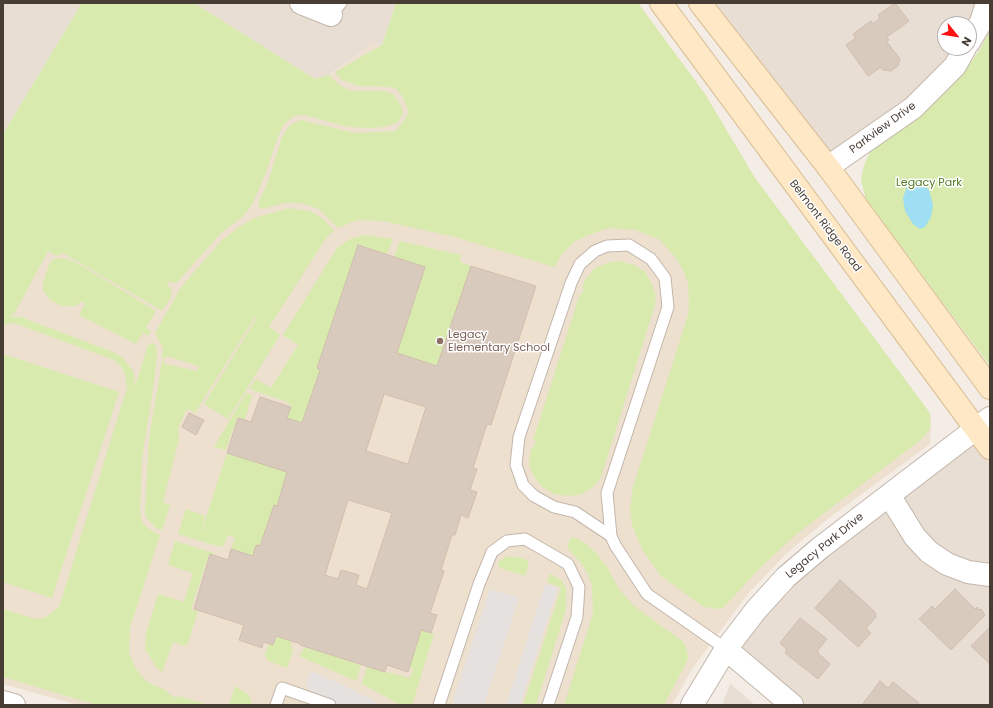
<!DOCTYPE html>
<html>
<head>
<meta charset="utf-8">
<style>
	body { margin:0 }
	#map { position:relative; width:993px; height:708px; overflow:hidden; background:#f4ede6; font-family:Poppins,sans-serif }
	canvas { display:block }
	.frame { position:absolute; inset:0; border:4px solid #473d35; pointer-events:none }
	.north { position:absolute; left:937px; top:16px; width:40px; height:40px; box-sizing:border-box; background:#fff; border:1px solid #b5b1ae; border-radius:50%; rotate:120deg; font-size:11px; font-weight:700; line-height:16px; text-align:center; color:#473d35 }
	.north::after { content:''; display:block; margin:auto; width:14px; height:18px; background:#ff1213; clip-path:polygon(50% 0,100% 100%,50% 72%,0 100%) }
</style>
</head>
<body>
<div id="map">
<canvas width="993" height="708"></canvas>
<div class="frame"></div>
<div class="north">N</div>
</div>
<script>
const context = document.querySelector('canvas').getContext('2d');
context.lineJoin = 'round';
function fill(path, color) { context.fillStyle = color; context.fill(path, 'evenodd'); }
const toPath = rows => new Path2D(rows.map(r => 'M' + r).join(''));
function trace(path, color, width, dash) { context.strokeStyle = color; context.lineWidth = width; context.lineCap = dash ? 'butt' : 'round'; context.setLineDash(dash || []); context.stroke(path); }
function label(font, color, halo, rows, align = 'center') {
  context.font = font + ' Poppins,sans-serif'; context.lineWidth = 3; context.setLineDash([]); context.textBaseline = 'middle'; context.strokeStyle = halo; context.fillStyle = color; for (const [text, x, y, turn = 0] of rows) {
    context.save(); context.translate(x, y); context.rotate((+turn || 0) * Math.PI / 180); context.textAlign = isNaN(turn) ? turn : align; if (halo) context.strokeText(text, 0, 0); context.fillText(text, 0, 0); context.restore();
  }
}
fill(toPath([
	[3,3,82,3,3,134],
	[194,3,396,3,382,45,374,43,329,75,315,79],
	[700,3,987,3,969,24,945,24,945,48,965,48,955,66,828,167],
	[976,429,990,448,990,705,792,705,726,649,756,610],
	[730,684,731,684,755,705,722,705]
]), '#e8ded4');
fill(toPath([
	[82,3,194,3,315,79,330,75,374,43,382,45,638,3,705,94,755,178,930,413,931,421,930,444,829,518,787,553,747,595,692,669,672,705,78,705,3,684,3,134]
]), '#eee0cf');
fill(toPath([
	[82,3,194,3,315,79,329,75,338,84,346,89,357,91,384,91,393,94,402,107,403,114,397,123,387,126,374,128,348,127,305,115,294,116,286,122,281,129,265,175,252,205,243,216,220,234,179,280,176,283,168,282,167,285,171,289,172,295,162,311,63,253,57,256,48,251,14,314,8,316,21,317,113,352,123,358,134,372,135,387,147,347,151,343,154,343,156,346,157,354,155,377,142,459,140,513,142,522,150,530,160,535,130,628,129,653,136,669,147,682,165,690,172,696,177,698,178,696,209,705,97,705,3,677,3,609,36,619,46,617,59,607,127,388,124,370,114,360,14,323,3,325,3,134],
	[396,3,638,3,705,94,755,178,930,413,930,428,923,438,794,536,758,570,723,608,718,609,704,607,661,576,643,551,632,525,630,508,633,487,688,315,689,305,688,283,683,270,676,258,660,240,636,230,608,228,586,236,574,242,562,254,554,267,455,237,383,221,357,220,338,228,319,209,301,203,285,203,262,209,259,207,259,201,268,182,282,137,290,125,301,120,355,133,396,131,409,113,403,97,396,89,390,87,359,86,342,80,335,72,382,45],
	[990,30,990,366,866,200,861,180,864,165,871,151,927,109,947,91,965,71,980,49],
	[289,208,310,211,322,218,334,230,326,238,269,327,280,335,228,419,204,404,256,319,255,317,195,413,187,409,178,428,179,439,163,502,170,505,162,530,156,528,145,516,145,510,149,438,162,361,164,361,165,364,197,371,199,366,167,356,164,359,162,358,163,348,155,333,182,286,222,240,239,227,254,218],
	[364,235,393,239,387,254,358,245,317,368,320,370,302,423,287,418,291,405,287,404,288,402,249,389,256,379,271,388,298,345,283,335,337,248,350,239],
	[400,241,461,255,460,262,471,266,437,366,397,353,425,267,394,257],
	[57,258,68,259,79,264,156,311,146,328,151,331,148,336,143,333,136,344,79,315,85,304,81,301,76,306,62,306,50,300,43,290,43,284,48,267,52,260],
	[618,261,632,264,645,272,653,286,656,298,654,308,601,477,593,487,582,494,570,496,554,494,542,487,533,475,529,464,531,448,533,449,536,441,533,440,580,294,582,294,584,289,582,288,585,280,595,268,607,263],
	[3,354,119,392,52,598,3,582],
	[246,393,252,395,245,420,237,418,226,450,214,447],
	[227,452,287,472,277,506,274,505,260,546,256,545,253,556,231,549,235,538,228,535,224,545,220,547,178,534,186,509,205,516,202,528,209,530,203,527],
	[574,537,585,543,596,553,607,567,619,589,634,606,682,641,686,647,688,657,687,661,664,705,564,705,593,614,592,586,588,574,581,563,567,548,570,539],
	[175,541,214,553,213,555,209,554,191,609,198,611,188,643,184,646,173,642,162,672,156,667,145,649,146,633,158,594,184,602,193,573,168,565],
	[507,556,523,558,528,561,528,567,525,576,500,568,498,565,499,562],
	[550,573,562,581,566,588,566,609,536,705,523,705,561,588,547,582],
	[421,630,434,634,412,705,401,705,362,684,367,667,410,678,413,669,410,667],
	[276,636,292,641,291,647,293,650,287,668,268,661,265,655,269,644,274,645],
	[305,647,361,665,356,681,299,656],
	[235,686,249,695,252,705,229,705]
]), '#d8eaad');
fill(toPath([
	[545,584,558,588,520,705,506,705],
	[490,589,519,598,484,705,452,705],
	[311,671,341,684,382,705,317,705,306,683]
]), '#e4e1de');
fill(toPath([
	[913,181,923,184,929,190,933,205,931,217,925,227,920,229,913,224,905,211,903,198,907,186]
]), '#9fdef3');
const building = toPath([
	[895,3,909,21,887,37,889,40,887,42,900,59,898,66,891,71,883,70,881,67,868,76,846,45,856,38,853,34,871,21,873,24,880,18,878,15,895,3],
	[358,245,425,267,397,353,437,366,471,266,536,286,491,425,487,424,473,468,477,469,470,490,477,492,468,518,461,515,455,535,452,535,441,570,444,571,430,613,437,615,431,633,421,630,408,672,387,665,385,672,300,645,301,644,276,636,273,645,263,642,262,648,239,640,244,625,194,609,210,554,228,560,231,549,253,556,256,545,260,546,274,505,277,506,287,472,227,453,238,418,251,422,260,397,291,407,287,418,302,423,320,370,317,368,358,245],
	[384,394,426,407,408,464,366,451,384,394],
	[348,500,392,513,367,589,356,585,359,575,341,570,338,579,325,575,348,500],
	[189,413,204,420,196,435,182,427,189,413],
	[840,580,875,612,876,617,866,628,871,633,858,647,815,608,840,580],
	[955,589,975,609,977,607,979,610,981,609,985,615,951,650,919,619,932,606,935,609,955,589],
	[800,618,827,639,818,650,818,653,830,664,818,679,785,653,787,650,780,643,800,618],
	[990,627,990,664,971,646,990,627],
	[880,681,888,688,893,682,919,703,918,705,862,705,880,681]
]);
fill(building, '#d9cabe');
trace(building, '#d1beae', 1);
const lane = toPath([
	[331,15,341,3],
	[611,536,575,512,554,507,534,496,523,485,516,465,519,437,571,283,580,264,595,251,607,246,629,245,651,259,665,278,668,307,607,493,611,536,615,545,647,594,726,649],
	[276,705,282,688,330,705],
	[439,705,479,584,492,552,507,541,525,539,568,564,579,587,577,617,548,705]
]);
const street = toPath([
	[301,3,331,15],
	[969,42,981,22,987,3],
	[828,167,913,108,955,66,965,48],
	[889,495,915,537,929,552,947,564,968,572,990,575],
	[726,649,792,705],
	[3,702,14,705],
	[692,705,726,649,756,610,786,577,820,548,990,418]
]);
const secondary = toPath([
	[661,3,990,448],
	[700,3,828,167,990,388]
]);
trace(lane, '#c3b6ab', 13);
trace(street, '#c3b6ab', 24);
trace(secondary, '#d9bd95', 24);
trace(lane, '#fff', 11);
trace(street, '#fff', 22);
trace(secondary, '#ffe8c5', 22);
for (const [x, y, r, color] of [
	[440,341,4,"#8d6e63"]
]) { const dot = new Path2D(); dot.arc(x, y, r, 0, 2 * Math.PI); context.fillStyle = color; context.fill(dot); trace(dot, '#fff', 1.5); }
label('11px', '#473d35', '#fff', [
	["Parkview Drive",883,128,-36],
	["Belmont Ridge Road",825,226,53],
	["Legacy Park Drive",825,546,-39]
]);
label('11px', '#537b25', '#fff', [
	["Legacy Park",929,183]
]);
label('11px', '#785e54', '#fff', [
	["Legacy",448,335],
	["Elementary School",448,348]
], 'left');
</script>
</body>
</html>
